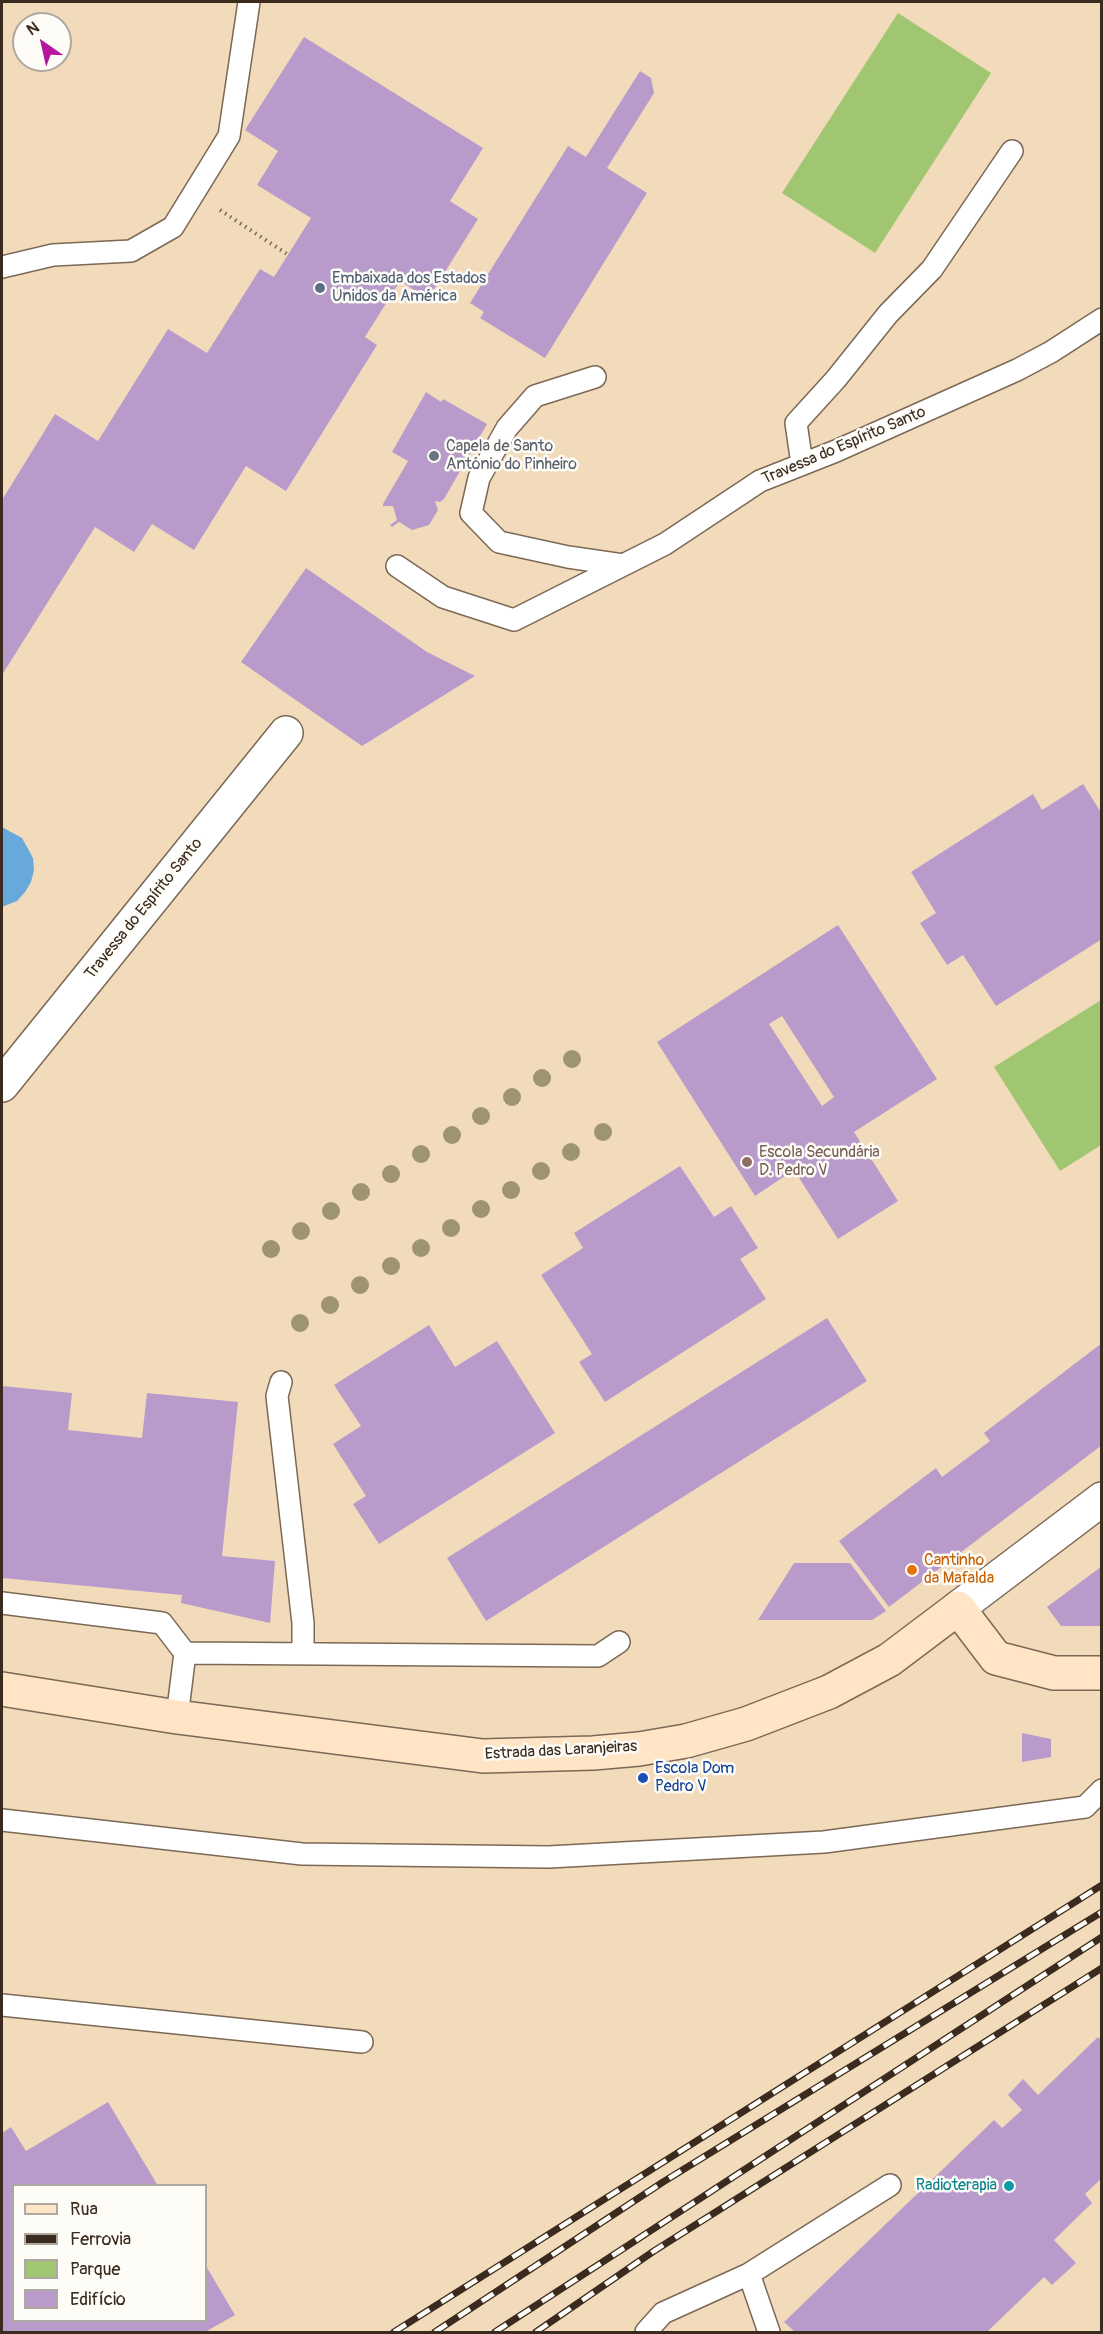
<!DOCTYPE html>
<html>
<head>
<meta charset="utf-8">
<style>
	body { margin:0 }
	#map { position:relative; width:1103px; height:2334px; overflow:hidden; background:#f2dbbb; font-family:Pangolin,sans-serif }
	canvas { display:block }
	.frame { position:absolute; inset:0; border:3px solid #3b2a1e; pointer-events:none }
	.legend { position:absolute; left:12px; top:2184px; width:195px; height:138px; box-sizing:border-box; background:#fdfcf7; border:2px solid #afa8a0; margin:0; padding:8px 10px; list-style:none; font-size:18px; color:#3b2a1e }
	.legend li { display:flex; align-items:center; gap:12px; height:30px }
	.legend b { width:30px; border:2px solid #afa8a0 }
	.north { position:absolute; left:12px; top:12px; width:60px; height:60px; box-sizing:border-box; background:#fdfcf7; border:2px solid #afa8a0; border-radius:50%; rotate:326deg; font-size:16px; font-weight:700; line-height:24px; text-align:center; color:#3b2a1e }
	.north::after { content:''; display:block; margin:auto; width:21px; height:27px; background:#b5179e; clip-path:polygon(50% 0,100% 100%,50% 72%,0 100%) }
</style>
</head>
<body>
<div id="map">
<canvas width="1103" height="2334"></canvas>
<div class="frame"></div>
<ul class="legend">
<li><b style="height:8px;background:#ffe4c6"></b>Rua</li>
<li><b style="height:8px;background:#3b2a1e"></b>Ferrovia</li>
<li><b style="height:16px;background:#a1c671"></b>Parque</li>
<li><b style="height:16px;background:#b99bcb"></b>Edifício</li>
</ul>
<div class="north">N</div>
</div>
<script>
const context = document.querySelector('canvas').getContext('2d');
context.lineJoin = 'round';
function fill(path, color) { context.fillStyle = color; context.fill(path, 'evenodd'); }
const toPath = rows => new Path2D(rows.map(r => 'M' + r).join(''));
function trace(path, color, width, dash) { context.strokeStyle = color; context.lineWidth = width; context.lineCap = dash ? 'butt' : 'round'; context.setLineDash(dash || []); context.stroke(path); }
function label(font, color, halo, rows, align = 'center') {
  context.font = font + ' Pangolin,sans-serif'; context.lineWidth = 5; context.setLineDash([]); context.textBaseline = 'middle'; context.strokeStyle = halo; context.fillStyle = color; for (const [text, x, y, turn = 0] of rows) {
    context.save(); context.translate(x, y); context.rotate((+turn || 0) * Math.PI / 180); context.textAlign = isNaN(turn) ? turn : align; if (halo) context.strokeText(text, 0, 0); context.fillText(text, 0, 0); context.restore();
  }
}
fill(toPath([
	[898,13,991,73,875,253,782,193],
	[1101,1000,1101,1145,1060,1171,994,1067]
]), '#a1c671');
fill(toPath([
	[2,827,22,838,33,858,34,870,31,882,25,892,17,901,2,907]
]), '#68a9db');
fill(toPath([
	[304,37,483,148,450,201,478,219,428,299,400,281,365,337,377,345,286,491,246,466,194,550,152,524,134,552,95,527,2,675,2,500,55,414,98,441,168,329,207,353,260,269,274,277,311,218,257,185,278,151,245,130],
	[640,71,651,78,654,93,607,168,647,193,545,358,480,318,484,312,470,303,568,146,586,157],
	[426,392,441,402,443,399,487,424,444,499,440,502,435,501,438,510,429,525,412,530,399,522,392,527,390,525,397,520,393,506,383,506,383,504,408,461,392,452],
	[306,568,427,652,475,676,362,746,241,662],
	[1083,784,1102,814,1102,939,996,1006,963,955,947,965,920,923,936,913,911,872,1033,794,1042,810],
	[838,925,937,1079,854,1132,898,1201,838,1239,794,1170,755,1196,657,1042],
	[782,1016,834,1097,822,1106,769,1024],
	[680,1166,714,1217,731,1206,758,1248,740,1259,766,1299,605,1402,579,1362,592,1354,541,1275,583,1248,574,1233],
	[827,1318,867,1381,486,1621,447,1558],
	[429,1325,455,1367,497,1341,555,1433,379,1544,353,1504,366,1496,333,1444,361,1426,334,1385],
	[1102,1343,1102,1445,889,1607,839,1541,936,1468,942,1477,990,1441,984,1433],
	[2,1386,72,1393,68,1430,142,1438,147,1393,238,1402,222,1556,275,1561,270,1623,181,1603,182,1595,2,1578],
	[794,1563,850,1563,886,1611,872,1620,758,1620],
	[1102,1566,1102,1626,1061,1626,1047,1607],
	[1022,1733,1051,1739,1051,1757,1022,1762],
	[1098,2037,1102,2041,1102,2178,1085,2194,1092,2203,1054,2240,1076,2263,1052,2285,1044,2277,987,2332,795,2332,784,2322,994,2120,1002,2128,1022,2110,1008,2095,1023,2079,1038,2095],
	[108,2102,158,2186,14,2186,14,2320,206,2320,206,2266,235,2315,205,2332,2,2332,2,2133,11,2127,26,2151]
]), '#b99bcb');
const lane = toPath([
	[2,267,53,255,131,251,173,227,229,136,249,2],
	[595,377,535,396,507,428,479,478,471,513,499,542,568,557,623,565],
	[802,464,796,423,836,379,888,314,932,269,1012,151],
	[397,566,443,597,514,620,665,544,760,481,836,451,1017,370,1051,352,1102,319],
	[281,1382,277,1396,303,1623,303,1654],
	[2,1603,162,1623,185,1653,598,1656,619,1642],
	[177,1717,185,1653],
	[2,1820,302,1854,549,1857,824,1842,1085,1807,1102,1790],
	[2,2005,362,2042],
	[749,2274,769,2332],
	[646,2332,663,2313,749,2274,890,2185]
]);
const street = toPath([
	[2,1085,286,733],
	[958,1608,1102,1499]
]);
const secondary = toPath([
	[2,1689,177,1717,483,1756,593,1753,639,1749,686,1741,746,1724,829,1692,889,1660,958,1608,996,1658,1054,1673,1102,1673]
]);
trace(lane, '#7b6855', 24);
trace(street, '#7b6855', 36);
trace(secondary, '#7b6855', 36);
trace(toPath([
	[1100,2,1102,2],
	[220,210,287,254]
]), '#7b6855', 4, [1.5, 4.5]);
trace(lane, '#fff', 21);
trace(street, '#fff', 33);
trace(secondary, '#ffe4c6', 33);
const rail = toPath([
	[394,2332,1102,1885],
	[435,2332,663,2182,1102,1912],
	[495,2332,1102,1937],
	[536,2332,654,2251,1102,1968]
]);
trace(rail, '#3b2a1e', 7);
trace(rail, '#fdfcf7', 4.5, [14]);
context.fillStyle = '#9e9472';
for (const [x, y] of [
	[572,1059],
	[542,1078],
	[512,1097],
	[481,1116],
	[603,1132],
	[452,1135],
	[571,1152],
	[421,1154],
	[541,1171],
	[391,1174],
	[511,1190],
	[361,1192],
	[481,1209],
	[331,1211],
	[451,1228],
	[301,1231],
	[421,1248],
	[271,1249],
	[391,1266],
	[360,1285],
	[330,1305],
	[300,1323]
]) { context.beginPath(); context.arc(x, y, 9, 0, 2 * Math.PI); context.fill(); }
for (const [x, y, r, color] of [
	[320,288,6,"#5c6f8a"],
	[434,456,6,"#6b7280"],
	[747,1162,6,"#8d6e63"],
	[912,1570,6,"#e8710a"],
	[643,1778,6,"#1a4fb4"],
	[1009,2186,6,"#0f9aa8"]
]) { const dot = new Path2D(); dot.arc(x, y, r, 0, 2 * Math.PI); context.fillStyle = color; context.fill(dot); trace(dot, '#fdfcf7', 2); }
label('16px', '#4e5e75', '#fdfcf7', [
	["Embaixada dos Estados",332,279],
	["Unidos da América",332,297]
], 'left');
label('16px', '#3b2a1e', '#fdfcf7', [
	["Travessa do Espírito Santo",844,446,-23],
	["Travessa do Espírito Santo",144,909,-51],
	["Estrada das Laranjeiras",561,1751,-3]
]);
label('16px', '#5b616d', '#fdfcf7', [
	["Capela de Santo",446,447],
	["António do Pinheiro",446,465]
], 'left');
label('16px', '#785e54', '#fdfcf7', [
	["Escola Secundária",759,1153],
	["D. Pedro V",759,1171]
], 'left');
label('16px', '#c56008', '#fdfcf7', [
	["Cantinho",924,1561],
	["da Mafalda",924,1579]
], 'left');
label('16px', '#164399', '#fdfcf7', [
	["Escola Dom",655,1769],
	["Pedro V",655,1787]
], 'left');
label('16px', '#0d838f', '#fdfcf7', [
	["Radioterapia",997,2186]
], 'right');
</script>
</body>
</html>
